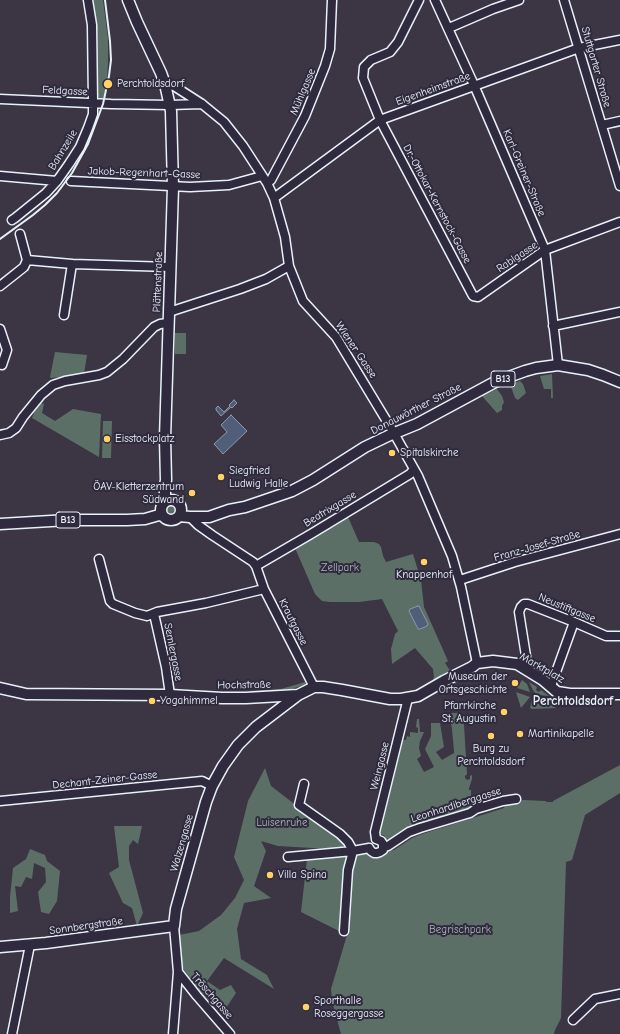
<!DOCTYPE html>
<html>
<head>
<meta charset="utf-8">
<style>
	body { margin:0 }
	canvas { display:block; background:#3c3544 }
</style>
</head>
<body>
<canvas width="620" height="1034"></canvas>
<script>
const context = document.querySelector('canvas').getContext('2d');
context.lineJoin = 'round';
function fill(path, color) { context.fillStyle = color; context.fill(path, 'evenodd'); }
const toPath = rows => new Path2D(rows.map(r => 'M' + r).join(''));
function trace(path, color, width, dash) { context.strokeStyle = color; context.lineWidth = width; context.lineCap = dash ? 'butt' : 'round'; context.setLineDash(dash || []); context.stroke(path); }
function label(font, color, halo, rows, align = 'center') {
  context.font = font + ' "Comic Neue",sans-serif'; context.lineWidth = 4; context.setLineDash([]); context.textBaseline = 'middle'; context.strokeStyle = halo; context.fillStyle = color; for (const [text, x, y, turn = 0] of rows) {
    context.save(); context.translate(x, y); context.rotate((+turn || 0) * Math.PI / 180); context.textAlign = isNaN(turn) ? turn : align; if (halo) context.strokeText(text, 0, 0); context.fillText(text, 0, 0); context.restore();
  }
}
fill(toPath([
	[92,0,103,0,108,39,108,62,107,83,103,99,100,99,97,95,96,46],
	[175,333,186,333,186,354,175,354],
	[55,352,87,355,84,374,51,378,50,377],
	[552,374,553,398,551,398,551,389,544,389,540,376],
	[520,381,523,384,526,393,518,400,515,398,510,384],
	[497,389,502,396,504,402,502,406,502,410,497,413,482,396],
	[38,402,44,404,42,413,55,421,73,409,101,414,99,457,32,418],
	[103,421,112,421,111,458,102,458],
	[170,504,175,506,176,510,176,513,172,515,168,514,165,510,166,507],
	[348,517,359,542,374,542,379,544,381,547,383,556,386,562,413,554,421,580,424,607,448,661,445,663,451,672,431,685,434,677,433,669,415,648,392,664,391,649,395,634,398,631,382,599,359,602,330,602,322,601,315,594,295,548],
	[522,680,527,684,530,692,517,688],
	[305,682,306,685,283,691,249,694,249,691,281,689],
	[529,682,537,687,536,690,539,692,541,690,549,696,539,695,534,692],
	[516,692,530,697,521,708],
	[534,699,550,703,556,708,532,709,530,708,532,700],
	[449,713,460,713,464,725,467,774,465,776,465,778,467,780,470,779,470,776,472,775,472,779,469,788,469,790,471,790,471,810,387,842,384,839,385,836,380,834,403,740,406,740,407,736,410,737,410,732,418,733,418,728,416,727,417,719,419,719,420,732,424,732,420,741,419,748,421,756,417,759,424,772,434,767,425,749,426,747,431,736,431,723,440,723,444,747,436,752,442,760,454,753,454,751,452,729],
	[620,765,620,793,585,815,572,860,566,862,561,1018,555,1030,554,1034,341,1034,332,1001,331,989,347,935,301,912,307,859,361,855,366,852,372,856,388,849,389,851,394,850,412,838,422,834,501,809,504,808,506,803,511,801,524,800,545,801,547,802,553,802,553,801],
	[265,768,271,786,297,806,344,839,346,850,278,846,261,841,266,851,254,886,271,898,244,903,237,929,241,959,267,975,274,989,224,958,207,981,220,990,231,985,236,993,222,1014,198,989,182,967,179,935,199,931,221,915,235,898,244,880,234,857,248,801],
	[114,826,142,826,138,844,133,840,129,846,129,860,143,913,137,926,132,908,123,903,109,873,119,867],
	[30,849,45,855,47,861,60,871,57,901,49,914,41,912,38,892,46,882,45,868,34,863,32,879,26,877,21,887,15,886,18,911,10,913,10,897,13,868,26,859]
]), '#5b6f67');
const water = toPath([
	[234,400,237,403,232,408,231,407,221,416,216,410,216,408,218,406,224,412,230,406,229,405,234,400],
	[231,415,247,431,223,454,214,444,227,432,221,425,231,415],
	[418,606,419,606,428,624,427,626,420,629,418,629,409,611,410,609,418,606]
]);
fill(water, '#505e79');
trace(water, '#8d99ac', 1);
const minor = toPath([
	[419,0,398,42,390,52,371,60,364,67,363,78,380,120,473,296,478,297,545,250,620,222],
	[435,0,474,85,545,250,558,365],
	[564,0,620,186],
	[449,28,493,9,519,0],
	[165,84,174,86,202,104,224,122,243,146,267,183,274,198,285,237,289,266,303,301,336,337,391,428,418,476,452,556,461,587,477,663],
	[0,99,111,104,170,105,202,104],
	[602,125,620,121],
	[0,176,57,181],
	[71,181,190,187,229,185,262,176],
	[267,183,271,180,305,116,325,66,330,49,332,0],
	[274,198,380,120,579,48,620,40],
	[12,220,15,218,46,193,57,181,69,164,80,147,88,128,93,114,93,103,92,25,88,0],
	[20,234,27,260,72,264,170,267],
	[0,286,24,267,27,260],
	[169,312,240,289,266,279,289,266],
	[64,315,72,264],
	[553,326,620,312],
	[0,329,7,350,2,365],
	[0,435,9,433,16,428,23,417,41,395,53,385,65,381,99,375,107,372,123,359,154,327,160,324,168,323],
	[190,517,198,525,212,535,253,562,256,566,264,589,314,687],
	[99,559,110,601,113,604,135,613,147,616,157,612,206,603,264,589],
	[256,566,311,534,410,474,414,469],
	[460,580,515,562,620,534],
	[154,614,166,667,170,695],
	[525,669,526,656,519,612,521,607,524,604,528,604,574,622,606,636,620,636],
	[551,686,574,622],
	[0,801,202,781,212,786],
	[376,839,375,832,408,698],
	[383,847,388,846,409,832,420,828,470,813,476,809,503,801,516,799],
	[369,848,371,851,374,853,377,853,380,852,383,850,383,844,381,841,376,839],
	[288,857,353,851,348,842,340,834,299,805,304,784],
	[344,931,348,870,353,851,369,848],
	[178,972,197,996,230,1034],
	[573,1020,595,999,620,994],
	[12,1034,30,945],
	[173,1034,178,972,174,926]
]);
const major = toPath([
	[128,0,137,22,161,73,165,84,171,111,173,187,165,438,166,480,165,486,165,502],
	'161 510a10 10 0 1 1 20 0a10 10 0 1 1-20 0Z',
	[179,516,190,517,209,517,229,510,245,507,292,491,313,480,365,447,390,435,417,424,495,382,525,371,536,368,558,365,588,370,603,375,620,382],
	[0,524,68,520,127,520,145,519,159,515,163,516],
	[0,688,26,694,170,695,222,698,246,698,298,695,314,687,323,687,342,690,390,699,401,699,418,696,444,681,472,667,477,663,493,661,517,664,543,680,557,692,570,694,620,694],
	[0,947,46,943,174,926,176,909,206,802,212,786,223,766,238,745,256,727,298,695]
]);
trace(minor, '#e8f1f8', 11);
trace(major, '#e8f1f8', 13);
trace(minor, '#2f2a3d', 8);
trace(major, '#2f2a3d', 10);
trace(toPath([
	[0,239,33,215,45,205,57,193,72,173,88,144,103,104,109,76,111,60,110,41,105,0]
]), '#e8f1f8', 2);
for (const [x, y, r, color] of [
	[108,84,5,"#ffd166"],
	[107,439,4,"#ffd166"],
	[392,453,4,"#ffd166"],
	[221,477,4,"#ffd166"],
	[192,493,4,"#ffd166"],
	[424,562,4,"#ffd166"],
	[515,683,4,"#ffd166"],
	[152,701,4,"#ffd166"],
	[504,712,4,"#ffd166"],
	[520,734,4,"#ffd166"],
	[491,736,4,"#ffd166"],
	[270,875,4,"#ffd166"],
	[306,1007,4,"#ffd166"]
]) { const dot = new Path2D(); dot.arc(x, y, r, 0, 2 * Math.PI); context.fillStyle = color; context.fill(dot); trace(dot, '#2f2a3d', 1.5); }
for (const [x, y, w] of [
	[503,379,24],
	[68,520,24]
]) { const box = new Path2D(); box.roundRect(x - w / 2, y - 8, w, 16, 3); context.fillStyle = '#2f2a3d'; context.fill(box); trace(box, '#e8f1f8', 1); }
label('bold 10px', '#e8f1f8', null, [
	["B13",503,379],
	["B13",68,520]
]);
label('11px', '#e8f1f8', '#2f2a3d', [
	["Stuttgarter Straße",596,67,74],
	["Eigenheimstraße",433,89,-20],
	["Feldgasse",65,91,3],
	["Mühlgasse",303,92,-67],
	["Bahnzeile",63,150,-59],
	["Jakob-Regenhart-Gasse",144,173,2],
	["Karl-Greiner-Straße",524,173,67],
	["Dr.-Ottokar-Kernstock-Gasse",437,204,62],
	["Rablgasse",517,257,-34],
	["Plättenstraße",158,282,-88],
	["Wiener Gasse",356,350,56],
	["Donauwörther Straße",416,409,-27],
	["Beatrixgasse",330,509,-31],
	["Franz-Josef-Straße",537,546,-16],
	["Neustiftgasse",567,608,22],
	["Krautgasse",293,622,63],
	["Semlergasse",173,652,79],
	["Marktplatz",542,668,30],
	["Hochstraße",244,685,-1],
	["Weingasse",380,766,-76],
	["Dechant-Zeiner-Gasse",105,780,-6],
	["Leonhardiberggasse",456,805,-18],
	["Walzengasse",182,843,-74],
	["Sonnbergstraße",86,926,-8],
	["Tröschgasse",212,996,49]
]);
label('11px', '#e8f1f8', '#2f2a3d', [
	["Perchtoldsdorf",117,84],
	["Eisstockplatz",115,439],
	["Spitalskirche",400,453],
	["Siegfried",229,471],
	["Ludwig Halle",229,484],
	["ÖAV-Kletterzentrum",184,487,"right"],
	["Südwand",184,500,"right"],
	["Knappenhof",424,575,"center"],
	["Museum der",507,677,"right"],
	["Ortsgeschichte",507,690,"right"],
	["Yogahimmel",160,701],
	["Pfarrkirche",496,706,"right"],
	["St. Augustin",496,719,"right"],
	["Martinikapelle",528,734],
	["Burg zu",491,749,"center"],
	["Perchtoldsdorf",491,762,"center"],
	["Villa Spina",278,875],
	["Sporthalle",314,1001],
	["Roseggergasse",314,1014]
], 'left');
label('11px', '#a9b6b7', '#2f2a3d', [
	["Zellpark",340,568],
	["Luisenruhe",282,823],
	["Begrischpark",460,930]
]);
label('bold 13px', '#e8f1f8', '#2f2a3d', [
	["Perchtoldsdorf",573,701]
]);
</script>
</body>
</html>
